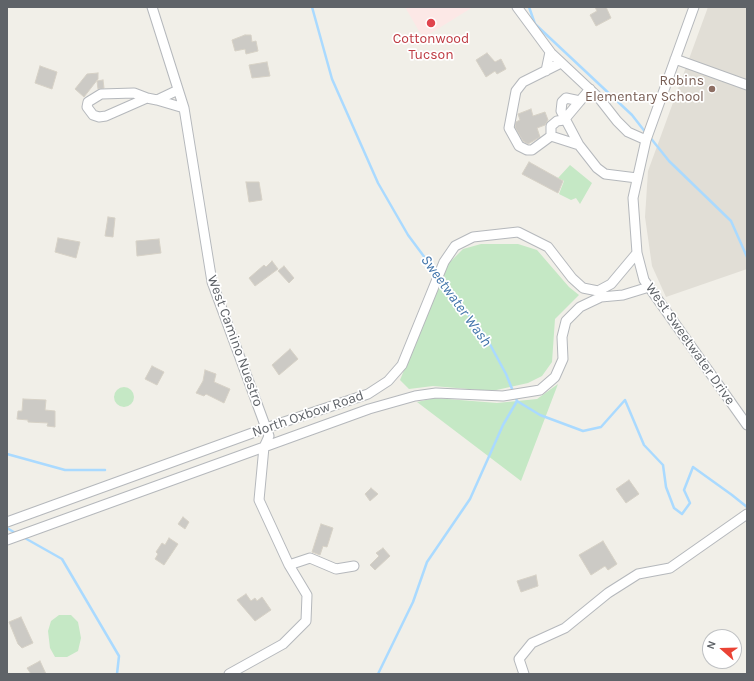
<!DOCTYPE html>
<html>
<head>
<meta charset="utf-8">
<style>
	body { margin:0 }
	#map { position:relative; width:754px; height:681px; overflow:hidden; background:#f1efe8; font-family:Karla,sans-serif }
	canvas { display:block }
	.frame { position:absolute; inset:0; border:8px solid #5f6368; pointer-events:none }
	.north { position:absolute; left:702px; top:629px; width:40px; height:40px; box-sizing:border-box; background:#fff; border:1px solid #bfc1c3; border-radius:50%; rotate:290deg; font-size:11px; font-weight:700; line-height:16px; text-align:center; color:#5f6368 }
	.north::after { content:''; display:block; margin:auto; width:14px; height:18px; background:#ea4335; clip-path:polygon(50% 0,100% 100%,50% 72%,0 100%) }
</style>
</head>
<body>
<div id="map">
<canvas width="754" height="681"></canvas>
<div class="frame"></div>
<div class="north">N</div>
</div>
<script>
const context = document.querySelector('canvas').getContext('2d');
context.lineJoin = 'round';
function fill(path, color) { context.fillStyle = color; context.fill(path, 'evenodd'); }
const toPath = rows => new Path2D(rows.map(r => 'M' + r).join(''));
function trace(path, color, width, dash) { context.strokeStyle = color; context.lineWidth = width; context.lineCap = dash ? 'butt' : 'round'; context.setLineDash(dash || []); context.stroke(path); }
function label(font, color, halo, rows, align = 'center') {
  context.font = font + ' Karla,sans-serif'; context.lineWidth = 3.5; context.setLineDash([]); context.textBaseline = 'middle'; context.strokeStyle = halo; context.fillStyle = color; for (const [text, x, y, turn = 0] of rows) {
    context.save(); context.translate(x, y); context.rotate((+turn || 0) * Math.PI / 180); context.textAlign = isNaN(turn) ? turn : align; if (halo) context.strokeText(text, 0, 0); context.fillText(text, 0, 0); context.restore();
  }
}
fill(toPath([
	[708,7,747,7,747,269,666,297,652,266,645,217,648,171]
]), '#e1ded6');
fill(toPath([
	[405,7,473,7,423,38]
]), '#fce8e6');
fill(toPath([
	[570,165,592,183,580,204,576,198,571,200,559,194,564,181,558,178],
	[481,244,518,244,537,250,569,287,579,295,555,319,552,362,542,376,528,383,492,391,433,386,409,389,400,380,447,265,463,249],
	[558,384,521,481,417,402,435,398,497,403,537,399],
	'114 397a10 10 0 1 1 20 0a10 10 0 1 1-20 0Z',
	[59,615,71,615,78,622,81,638,78,651,67,657,55,657,50,648,48,631,51,621]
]), '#c5e8c5');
trace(toPath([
	[312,7,332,79,378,183,408,235,437,274],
	[529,7,535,24,632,115,646,133],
	[649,136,669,161,731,221,747,257],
	[517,401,540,415,583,431,601,427,625,400,644,445,663,465,666,487,674,508,682,514,690,503,684,490,693,467,732,495,747,507],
	[7,454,65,470,105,470],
	[7,528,17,534],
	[23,537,62,559,119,656,117,674],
	[378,674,413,602,427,562,470,499,503,425,517,401,506,374,486,337,440,278]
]), '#aadaff', 2.5);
const building = toPath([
	[595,7,606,7,611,18,596,26,590,15,597,11,595,7],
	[245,35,251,35,252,42,256,41,258,51,246,54,245,49,235,51,232,40,245,35],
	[487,53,495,62,501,59,506,69,497,74,495,71,486,77,476,60,487,53],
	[267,62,270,76,252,78,249,65,267,62],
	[40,66,57,72,52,89,35,83,40,66],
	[98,73,98,79,84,97,75,89,87,74,98,73],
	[103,80,104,88,98,89,97,81,103,80],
	[531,109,533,116,545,112,548,120,545,125,537,128,540,137,528,144,523,141,515,127,516,122,520,120,518,114,531,109],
	[529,162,563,181,558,193,522,174,529,162],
	[246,182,259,182,262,200,249,202,246,182],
	[108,217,115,218,113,237,105,236,108,217],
	[58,238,80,242,76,258,55,252,58,238],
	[159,239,161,253,137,256,136,241,159,239],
	[272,261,278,269,255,286,249,278,264,265,266,267,272,261],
	[284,266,294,278,289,283,278,271,284,266],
	[290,349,298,359,279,375,272,365,290,349],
	[152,366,164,372,157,385,145,379,152,366],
	[205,370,216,374,214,382,230,389,224,403,206,394,204,396,196,393,203,381,205,370],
	[23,399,46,400,45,410,55,411,55,427,47,426,48,423,28,422,28,420,17,419,18,411,22,411,23,399],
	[629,480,639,494,626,503,616,489,629,480],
	[371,488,378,494,370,501,365,494,371,488],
	[183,517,189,522,185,529,178,524,183,517],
	[321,524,333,528,327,547,323,546,320,555,312,552,321,524],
	[169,538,178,544,164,565,155,559,158,554,156,552,162,543,165,545,169,538],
	[603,541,617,564,608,570,605,566,591,575,579,555,603,541],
	[383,548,390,556,375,570,370,565,379,556,376,553,383,548],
	[536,575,538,586,521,592,517,581,536,575],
	[246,594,251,601,255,598,257,601,262,597,271,610,255,621,237,600,246,594],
	[21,617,33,643,22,648,18,644,9,622,21,617],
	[40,661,46,674,31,674,27,668,40,661]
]);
fill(building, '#cccac5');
trace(building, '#d6d1c6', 1);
const minor = toPath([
	[152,7,184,108,212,282,269,436,264,447,259,500,289,565,307,595,306,621,283,644,229,674],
	[517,7,551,53,599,98,617,121,628,132,646,140],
	[694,7,646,140,633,198,637,253,644,280,747,425],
	[675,59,747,85],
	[546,71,550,52],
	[590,89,564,120,557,121,551,126,551,136,579,145,597,168,605,174,637,178],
	[178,90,157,100,184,108],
	[147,98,134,93,101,94,88,102,87,107,93,115,99,117,106,116,147,98,157,100],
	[551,136,532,150,527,150,519,146,509,128,516,91,523,82,561,63],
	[579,145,561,111,562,102,566,98,580,101],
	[7,522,266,428,368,394,388,381,402,365,444,262,455,246,473,237,518,232,548,247,572,278,583,288,598,291,611,284,637,253],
	[7,540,369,409,415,396,436,393,503,396,540,390,555,377,563,359,562,337,566,321,580,307,601,297,623,295,649,287],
	[289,565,310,558,336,569,354,566],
	[524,674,519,659,532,643,565,628,608,593,638,574,670,568,747,514]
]);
trace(minor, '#b5b8bc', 11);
trace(minor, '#fff', 9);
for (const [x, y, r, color] of [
	[431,23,5,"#e0444e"],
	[712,89,4,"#8d6e63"]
]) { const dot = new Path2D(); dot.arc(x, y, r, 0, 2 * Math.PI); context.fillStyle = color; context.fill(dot); trace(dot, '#fff', 1.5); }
label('14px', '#be3a42', '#fff', [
	["Cottonwood",431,39],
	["Tucson",431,55]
]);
label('14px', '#785e54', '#fff', [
	["Robins",704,81],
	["Elementary School",704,97]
], 'right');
label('14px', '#5f6368', '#fff', [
	["West Camino Nuestro",235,341,70],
	["West Sweetwater Drive",690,344,55],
	["North Oxbow Road",308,414,-19]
]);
label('italic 15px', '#4174aa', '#fff', [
	["Sweetwater Wash",456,301,54]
]);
</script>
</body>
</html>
